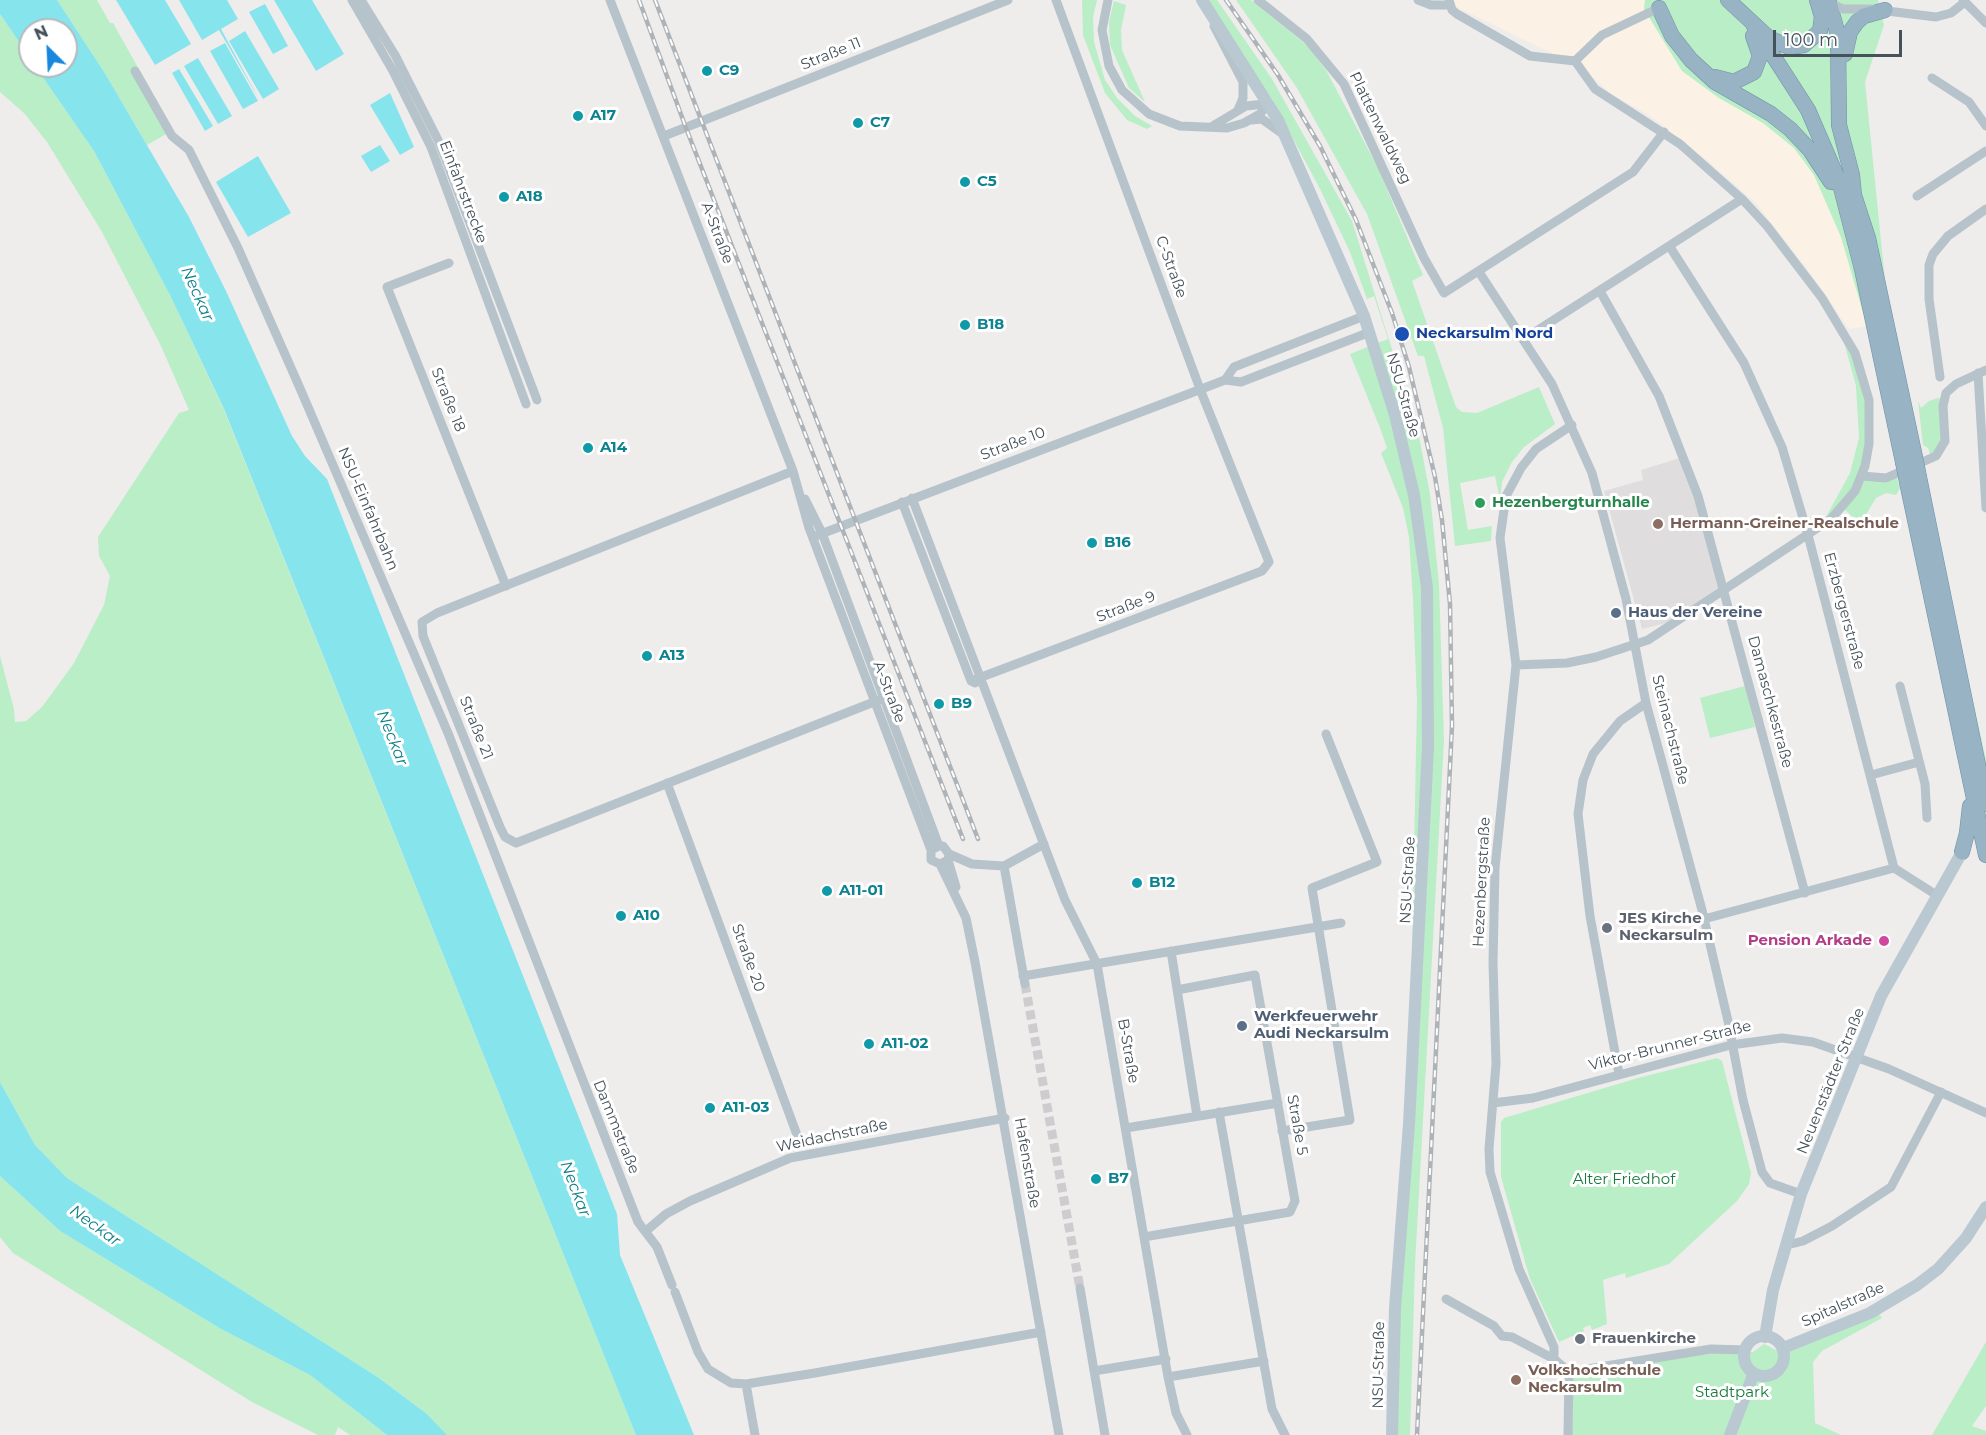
<!DOCTYPE html>
<html>
<head>
<meta charset="utf-8">
<style>
	body { margin:0 }
	#map { position:relative; width:1986px; height:1435px; overflow:hidden; background:#efecec; font-family:Montserrat,sans-serif }
	canvas { display:block }
	.north { position:absolute; left:18px; top:18px; width:60px; height:60px; box-sizing:border-box; background:#fff; border:2px solid #b5babd; border-radius:50%; rotate:336deg; font-size:16px; font-weight:700; line-height:24px; text-align:center; color:#45525a }
	.north::after { content:''; display:block; margin:auto; width:21px; height:27px; background:#1888de; clip-path:polygon(50% 0,100% 100%,50% 72%,0 100%) }
	.scale { position:absolute; left:1773px; top:30px; width:129px; height:27px; box-sizing:border-box; border:3px solid #45525a; border-top:0; padding-left:8px; font-size:18px; line-height:21px; white-space:nowrap; color:#45525a; -webkit-text-stroke:4px #fff; paint-order:stroke }
</style>
</head>
<body>
<div id="map">
<canvas width="1986" height="1435"></canvas>
<div class="north">N</div>
<div class="scale">100 m</div>
</div>
<script>
const context = document.querySelector('canvas').getContext('2d');
context.lineJoin = 'round';
function fill(path, color) { context.fillStyle = color; context.fill(path, 'evenodd'); }
const toPath = rows => new Path2D(rows.map(r => 'M' + r).join(''));
function trace(path, color, width, dash) { context.strokeStyle = color; context.lineWidth = width; context.lineCap = dash ? 'butt' : 'round'; context.setLineDash(dash || []); context.stroke(path); }
function label(font, color, halo, rows, align = 'center') {
  context.font = font + ' Montserrat,sans-serif'; context.lineWidth = 6; context.setLineDash([]); context.textBaseline = 'middle'; context.strokeStyle = halo; context.fillStyle = color; for (const [text, x, y, turn = 0] of rows) {
    context.save(); context.translate(x, y); context.rotate((+turn || 0) * Math.PI / 180); context.textAlign = isNaN(turn) ? turn : align; if (halo) context.strokeText(text, 0, 0); context.fillText(text, 0, 0); context.restore();
  }
}
fill(toPath([
	[1442,0,1645,0,1644,9,1719,98,1763,123,1794,148,1814,175,1841,237,1867,326,1849,329,1806,267,1755,202,1709,162,1652,117,1610,93,1575,61,1562,58]
]), '#fbf1e4');
fill(toPath([
	[1680,458,1696,503,1719,587,1670,622,1642,629,1604,491,1643,480,1641,470]
]), '#e0dddf');
fill(toPath([
	[57,0,97,0,110,23,113,23,173,130,147,145,106,75],
	[1082,0,1097,0,1093,17,1094,42,1105,80,1117,98,1135,116,1152,126,1147,129,1127,120,1105,93,1083,35],
	[1204,0,1217,0,1272,79,1352,221,1419,436,1430,494,1439,584,1444,740,1415,1265,1410,1435,1389,1435,1409,1106,1417,702,1413,600,1409,537,1403,508,1381,453,1387,448,1380,428,1350,354,1388,339,1374,296,1367,299,1350,252,1320,189,1272,99],
	[1236,0,1251,0,1309,47,1326,70,1378,168,1423,275,1412,281,1456,407,1462,412,1477,413,1539,387,1555,424,1524,447,1512,462,1502,482,1500,500,1495,476,1460,483,1468,530,1492,526,1491,541,1455,546,1443,428,1424,356,1418,356,1367,214,1297,88],
	[1645,0,1878,0,1884,25,1865,82,1889,321,1986,760,1986,866,1975,829,1867,326,1841,237,1814,175,1794,148,1763,123,1719,98,1682,71,1644,9],
	[1114,1,1126,5,1121,30,1122,50,1145,102,1129,88,1110,45,1109,22],
	[0,14,30,58,30,66,35,66,94,151,171,297,224,410,636,1435,447,1435,427,1414,379,1378,67,1178,35,1145,0,1082,0,656,14,709,15,722,26,721,42,707,74,663,104,605,110,576,99,556,98,537,179,413,189,410,161,346,102,232,47,142,24,113,0,92],
	[1839,324,1869,400,1862,476,1896,475,1900,488,1896,495,1886,493,1876,498,1862,521,1857,521,1843,508,1821,526,1850,473,1859,438,1856,386],
	[1938,398,1944,400,1945,431,1932,459,1928,448,1923,445,1918,401,1921,408,1929,401],
	[1745,686,1755,727,1710,738,1700,698],
	[1717,1058,1722,1061,1751,1173,1749,1184,1737,1201,1669,1264,1626,1278,1625,1273,1603,1280,1607,1324,1592,1330,1590,1325,1583,1328,1584,1331,1559,1342,1530,1279,1501,1177,1501,1122,1504,1118,1638,1078],
	[0,1176,60,1231,221,1329,310,1375,387,1435,350,1435,338,1427,335,1435,318,1435,252,1402,13,1253,0,1237],
	[1879,1314,1882,1318,1822,1351,1813,1362,1815,1423,1841,1435,1571,1435,1573,1375,1589,1370,1731,1351,1753,1352,1764,1344,1776,1350,1788,1348],
	[1986,1342,1986,1406,1972,1426,1986,1431,1986,1435,1932,1435]
]), '#b9eec7');
fill(toPath([
	[0,0,57,0,59,3,106,75,189,217,226,291,292,436,305,456,327,479,617,1214,620,1255,694,1435,636,1435,224,409,171,297,94,151,35,66,66,66,66,30,30,30,30,58,0,14],
	[116,0,165,0,191,44,155,65],
	[179,0,227,0,238,19,221,29,260,101,219,30,202,40],
	[274,0,312,0,344,54,316,71],
	[265,4,288,46,273,54,249,12],
	[245,31,279,89,263,99,229,41],
	[225,43,258,101,243,109,210,51],
	[198,58,232,116,218,124,184,66],
	[179,69,213,126,205,131,172,73],
	[390,93,414,147,400,155,370,105],
	[380,145,390,161,371,172,361,156],
	[258,156,291,213,248,237,216,182],
	[0,1082,35,1145,67,1178,379,1378,427,1414,447,1435,387,1435,310,1375,221,1329,60,1231,0,1176]
]), '#86e4ec');
trace(toPath([
	[1025,984,1080,1288]
]), '#cdcdcf', 9, [9, 4.5]);
const trunk = toPath([
	[1728,0,1769,38,1789,47,1804,45,1820,31,1822,17,1817,0],
	[1829,2,1838,35,1839,125,1852,175,1854,195],
	[1659,8,1672,36,1691,60,1715,82,1771,114,1790,129,1810,150,1831,182],
	[1754,26,1808,110,1840,184,1862,269,1903,462],
	[1845,54,1850,32,1857,22,1864,16,1885,10],
	[1715,77,1734,82,1754,72,1760,56,1753,36],
	[1851,186,1868,238,1915,457],
	[1919,477,1986,804],
	[1907,482,1986,855],
	[1962,852,1967,833,1970,806]
]);
trace(trunk, '#6e91a8', 16);
trace(toPath([
	[352,0,393,71,431,147,526,404],
	[361,0,395,55,439,142,537,400],
	[610,0,793,471,809,528,931,850,931,860,940,864,948,860,949,854,943,846,939,846,931,850],
	[1108,0,1102,30,1109,66,1122,90,1149,114,1180,126,1227,128,1244,123,1260,114,1263,110,1263,98],
	[1258,0,1307,39,1344,84,1424,258,1444,293,1633,172,1664,132],
	[1418,0,1431,5,1449,5],
	[1449,0,1452,10,1457,14,1530,56,1575,61],
	[1963,0,1986,23],
	[1830,3,1843,9,1871,9,1936,17,1951,13,1965,2],
	[1214,26,1243,82,1243,98,1238,110],
	[1575,61,1602,35,1659,8],
	[135,71,172,136,189,150,238,248,299,386,448,733,638,1222,657,1247,672,1285],
	[1932,78,1969,102,1986,126],
	[1251,120,1262,119,1283,134],
	[1211,127,1246,106,1264,104,1268,107],
	[664,136,1008,0],
	[1917,196,1986,151],
	[1670,247,1744,363,1782,447,1808,535,1894,868],
	[449,263,387,287,506,586],
	[1479,272,1552,384,1592,473,1626,599,1646,703,1702,910,1728,1021,1743,1100,1762,1172,1770,1183,1801,1194],
	[1600,291,1659,396,1698,496,1805,893],
	[1524,339,1742,199],
	[1978,373,1986,508],
	[1940,377,1929,299,1929,265,1933,254,1948,236,1986,209],
	[1225,380,1234,367,1364,316],
	[793,471,437,613,422,622,423,636,500,827,505,837,516,843,884,698],
	[1862,476,1886,478,1936,456,1945,441,1943,406,1946,393,1956,384,1986,370],
	[912,498,1065,900,1097,964,1168,1377,1176,1413,1187,1435],
	[805,499,822,533,939,846],
	[902,502,971,681,975,683],
	[813,537,1225,380,1241,382,1370,332],
	[1516,665,1567,663,1596,657,1648,640,1831,519,1855,491,1865,466,1869,444,1869,400,1855,353,1822,298,1767,226,1742,199,1680,144,1595,89,1575,61],
	[971,681,1262,571,1269,562,1200,389,1056,0],
	[1900,686,1925,784,1927,818],
	[1871,775,1919,762],
	[667,783,800,1143],
	[949,854,972,864,1004,866,1044,844],
	[948,860,956,887,953,890],
	[940,864,966,918,975,962,1059,1435],
	[1004,866,1025,984],
	[1704,919,1894,868,1938,896],
	[1171,951,1197,1116],
	[1023,976,1341,923],
	[1619,1074,1590,916,1578,814,1583,780,1593,754,1620,721,1646,703],
	[1493,1103,1533,1098,1731,1045,1782,1038,1813,1042,1889,1069,1986,1113],
	[1219,1112,1272,1409,1285,1435],
	[1126,1128,1278,1103],
	[1282,1131,1350,1120,1312,888,1377,862,1326,734],
	[646,1231,666,1214,690,1201,790,1158,1005,1118],
	[1144,1237,1290,1212,1295,1201,1255,975,1177,990],
	[1787,1245,1803,1241,1832,1226,1891,1187,1941,1092],
	[1080,1288,1105,1435],
	[675,1292,698,1352,708,1369,731,1383,746,1384,815,1373,1041,1332],
	[1446,1299,1494,1326,1502,1336,1512,1337,1554,1359,1569,1372],
	[1554,1359,1554,1347,1519,1269,1490,1172,1489,1149,1496,1064,1493,963,1495,868,1516,665,1500,538,1506,496,1521,468,1536,449,1572,425],
	[1094,1371,1166,1359],
	[1569,1372,1711,1349,1746,1350],
	[1168,1377,1264,1361],
	[746,1384,755,1435],
	[1568,1435,1569,1372]
]), '#b7c3ca', 9);
trace(toPath([
	[1202,0,1278,120,1364,316,1395,415,1414,495,1427,588,1428,747,1409,1124,1395,1308,1392,1435],
	'1744 1356a20 20 0 1 1 40 0a20 20 0 1 1-40 0Z',
	[1765,1337,1773,1290,1801,1194,1881,996,1962,852],
	[1783,1348,1870,1313,1917,1285,1938,1269,1966,1238,1986,1207],
	[1730,1435,1754,1373]
]), '#b9c8d1', 12);
trace(trunk, '#97b3c4', 15);
const rail = toPath([
	[639,0,686,128,963,839],
	[655,0,978,839],
	[1226,0,1278,75,1320,146,1356,220,1392,313,1409,367,1435,477,1442,520,1450,604,1452,726,1417,1435]
]);
trace(rail, '#aeb3b7', 4.5);
trace(rail, '#fff', 2, [7]);
const trunkBridge = toPath([
	[1915,457,1919,477],
	[1903,462,1907,482]
]);
trace(trunkBridge, '#6e91a8', 16, []);
trace(trunkBridge, '#97b3c4', 15);
for (const [x, y, r, color] of [
	[707,71,6,"#0f9aa8"],
	[578,116,6,"#0f9aa8"],
	[858,123,6,"#0f9aa8"],
	[965,182,6,"#0f9aa8"],
	[504,197,6,"#0f9aa8"],
	[965,325,6,"#0f9aa8"],
	[1402,334,8,"#1a4fb4"],
	[588,448,6,"#0f9aa8"],
	[1480,503,6,"#2e9e5b"],
	[1658,524,6,"#8d6e63"],
	[1092,543,6,"#0f9aa8"],
	[1616,613,6,"#5c6f8a"],
	[647,656,6,"#0f9aa8"],
	[939,704,6,"#0f9aa8"],
	[1137,883,6,"#0f9aa8"],
	[827,891,6,"#0f9aa8"],
	[621,916,6,"#0f9aa8"],
	[1607,928,6,"#6b7280"],
	[1884,941,6,"#d1479c"],
	[1242,1026,6,"#5c6f8a"],
	[869,1044,6,"#0f9aa8"],
	[710,1108,6,"#0f9aa8"],
	[1096,1179,6,"#0f9aa8"],
	[1580,1339,6,"#6b7280"],
	[1516,1380,6,"#8d6e63"]
]) { const dot = new Path2D(); dot.arc(x, y, r, 0, 2 * Math.PI); context.fillStyle = color; context.fill(dot); trace(dot, '#fff', 2); }
label('15px', '#45525a', '#fff', [
	["Straße 11",831,54,-22],
	["Plattenwaldweg",1380,128,64],
	["Einfahrstrecke",463,192,69],
	["A-Straße",717,233,69],
	["C-Straße",1171,267,70],
	["NSU-Straße",1403,395,74],
	["Straße 18",448,400,68],
	["Straße 10",1013,444,-21],
	["NSU-Einfahrbahn",368,509,67],
	["Straße 9",1126,607,-21],
	["Erzbergerstraße",1844,611,75],
	["A-Straße",889,692,69],
	["Damaschkestraße",1770,702,75],
	["Straße 21",476,728,68],
	["Steinachstraße",1670,730,76],
	["NSU-Straße",1408,880,-87],
	["Hezenbergstraße",1482,882,-87],
	["Straße 20",748,958,70],
	["Viktor-Brunner-Straße",1670,1046,-14],
	["B-Straße",1128,1051,80],
	["Neuenstädter Straße",1831,1081,-68],
	["Straße 5",1297,1125,80],
	["Dammstraße",616,1127,68],
	["Weidachstraße",832,1136,-12],
	["Hafenstraße",1027,1163,80],
	["Spitalstraße",1843,1305,-24],
	["NSU-Straße",1379,1365,-89]
]);
label('bold 15px', '#0d838f', '#fff', [
	["C9",719,71],
	["A17",590,116],
	["C7",870,123],
	["C5",977,182],
	["A18",516,197],
	["B18",977,325],
	["A14",600,448],
	["B16",1104,543],
	["A13",659,656],
	["B9",951,704],
	["B12",1149,883],
	["A11-01",839,891],
	["A10",633,916],
	["A11-02",881,1044],
	["A11-03",722,1108],
	["B7",1108,1179]
], 'left');
label('bold 15px', '#164399', '#fff', [
	["Neckarsulm Nord",1416,334]
], 'left');
label('bold 15px', '#27864d', '#fff', [
	["Hezenbergturnhalle",1492,503]
], 'left');
label('bold 15px', '#785e54', '#fff', [
	["Hermann-Greiner-Realschule",1670,524],
	["Volkshochschule",1528,1371],
	["Neckarsulm",1528,1388]
], 'left');
label('bold 15px', '#4e5e75', '#fff', [
	["Haus der Vereine",1628,613],
	["Werkfeuerwehr",1254,1017],
	["Audi Neckarsulm",1254,1034]
], 'left');
label('bold 15px', '#5b616d', '#fff', [
	["JES Kirche",1619,919],
	["Neckarsulm",1619,936],
	["Frauenkirche",1592,1339]
], 'left');
label('bold 15px', '#b23c85', '#fff', [
	["Pension Arkade",1872,941]
], 'right');
label('15px', '#167a3b', '#fff', [
	["Alter Friedhof",1624,1180],
	["Stadtpark",1732,1393]
]);
label('italic 16px', '#0c7f88', '#fff', [
	["Neckar",197,294,66],
	["Neckar",392,738,68],
	["Neckar",575,1189,69],
	["Neckar",95,1226,36]
]);
</script>
</body>
</html>
